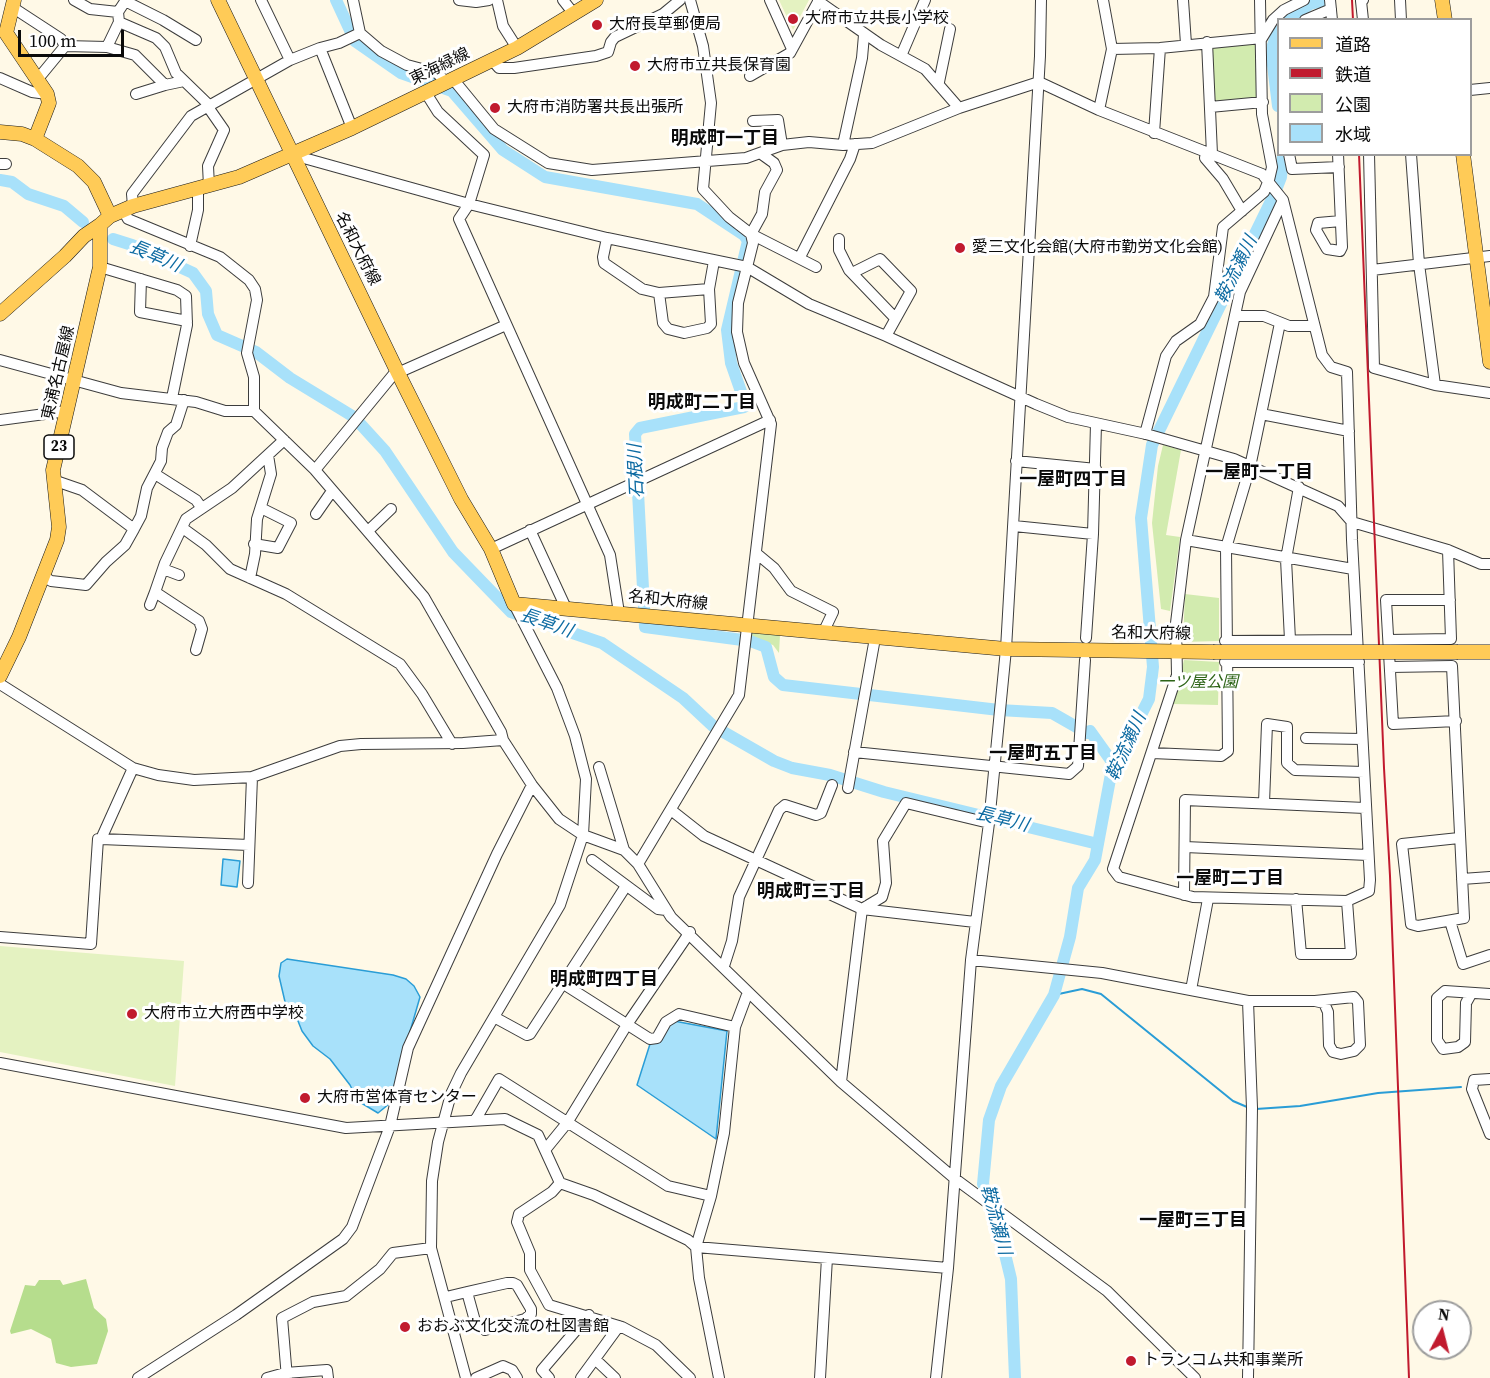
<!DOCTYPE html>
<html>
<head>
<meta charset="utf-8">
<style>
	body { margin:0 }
	#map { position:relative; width:1490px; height:1378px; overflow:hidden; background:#fff9e7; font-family:"Source Serif 4","Noto Sans JP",serif }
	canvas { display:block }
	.legend { position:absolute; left:1277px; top:18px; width:195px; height:138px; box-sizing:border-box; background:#fff; border:2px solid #9d9d9d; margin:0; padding:8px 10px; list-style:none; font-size:18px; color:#0a0a0a }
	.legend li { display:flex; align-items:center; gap:12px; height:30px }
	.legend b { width:30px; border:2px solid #9d9d9d }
	.north { position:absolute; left:1412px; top:1300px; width:60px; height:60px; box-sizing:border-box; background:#fff; border:2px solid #9d9d9d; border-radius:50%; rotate:7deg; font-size:16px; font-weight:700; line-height:24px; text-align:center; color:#0a0a0a }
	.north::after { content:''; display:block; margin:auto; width:21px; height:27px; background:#c11a2e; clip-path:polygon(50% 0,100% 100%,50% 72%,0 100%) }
	.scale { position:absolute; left:18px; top:30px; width:106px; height:27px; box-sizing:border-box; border:3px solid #0a0a0a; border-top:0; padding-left:8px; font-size:18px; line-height:21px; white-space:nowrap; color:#0a0a0a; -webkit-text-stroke:4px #fff; paint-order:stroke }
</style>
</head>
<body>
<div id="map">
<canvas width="1490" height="1378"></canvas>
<ul class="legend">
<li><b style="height:8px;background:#ffcb57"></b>道路</li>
<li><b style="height:8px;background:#c11a2e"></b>鉄道</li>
<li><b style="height:16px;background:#d2ebaf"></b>公園</li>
<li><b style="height:16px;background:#a8e1fa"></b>水域</li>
</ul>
<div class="north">N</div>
<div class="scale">100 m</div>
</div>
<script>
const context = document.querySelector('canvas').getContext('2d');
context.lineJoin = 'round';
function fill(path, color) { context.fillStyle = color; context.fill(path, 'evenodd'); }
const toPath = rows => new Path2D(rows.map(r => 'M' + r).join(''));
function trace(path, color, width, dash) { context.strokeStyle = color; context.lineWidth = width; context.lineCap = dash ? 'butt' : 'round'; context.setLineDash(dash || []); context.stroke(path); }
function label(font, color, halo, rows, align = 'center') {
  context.font = font + ' "Source Serif 4","Noto Sans JP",serif'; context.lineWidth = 6; context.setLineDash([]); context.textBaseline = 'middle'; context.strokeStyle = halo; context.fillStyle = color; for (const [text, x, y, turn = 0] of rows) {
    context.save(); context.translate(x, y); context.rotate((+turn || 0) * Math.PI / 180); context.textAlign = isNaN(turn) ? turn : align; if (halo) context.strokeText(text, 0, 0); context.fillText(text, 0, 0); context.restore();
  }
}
fill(toPath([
	[1258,43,1258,99,1215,103,1211,47],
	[1163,445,1181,450,1166,535,1180,537,1170,611,1161,609,1152,523,1158,466],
	[1185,594,1219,598,1219,641,1183,642],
	[749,632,780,635,779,653,773,645,749,638],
	[1184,660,1219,662,1218,705,1173,704]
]), '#d2ebaf');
fill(toPath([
	[86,1279,94,1308,106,1319,108,1331,97,1364,71,1367,56,1363,51,1339,31,1329,11,1334,10,1331,25,1285,35,1286,39,1280,60,1280,63,1285]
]), '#b6dd8d');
fill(toPath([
	[779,0,809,0,793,30],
	[0,946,184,961,175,1086,0,1052]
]), '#e4f2c1');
const water = toPath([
	[223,859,240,861,237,887,221,885,223,859],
	[287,959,393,975,406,979,414,986,420,997,389,1104,378,1113,358,1101,350,1085,330,1059,313,1046,302,1031,296,1016,286,1006,279,976,281,963,287,959],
	[674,1021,727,1031,716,1139,637,1085,650,1044,674,1021]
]);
fill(water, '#a8e1fa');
trace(water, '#2a9dd6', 1.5);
trace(toPath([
	[1054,995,1082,989,1101,994,1233,1101,1247,1107],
	[1256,1109,1300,1106,1378,1093,1461,1087]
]), '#2a9dd6', 2);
trace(toPath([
	[336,0,355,41,401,73,452,91,503,150,545,177,697,204,744,235,748,241,727,330,731,363,745,403,744,407,640,428,635,434,645,627,750,641,766,647,774,677,783,685,999,710,1052,713,1087,733,1090,731,1115,766],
	[1287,20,1310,4,1328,0],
	[1278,31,1273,45,1272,57,1278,106],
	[0,180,12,182,28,194,64,206,83,222],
	[113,239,132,245,193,273,206,291,208,314,217,335,256,352,290,378,354,417,385,451,453,552,511,612,602,643,683,698,713,726,774,761,792,768,830,775,884,792,1098,844],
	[1015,1378,1011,1279,997,1221,983,1184,989,1120,1001,1086,1054,995,1070,937,1078,888,1095,860,1111,774,1149,699,1153,667,1141,518,1152,445,1274,195,1281,177,1283,154]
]), '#a8e1fa', 12);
const minor = toPath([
	[74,0,90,9,118,12],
	[261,0,290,60],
	[353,0,360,33,381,51,407,65,437,73,446,82],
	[459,0,476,2,489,0],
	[497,0,503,26,517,48],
	[563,0,574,14],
	[770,0,792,49],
	[1183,0,1186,44],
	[1330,0,1332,20],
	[1400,0,1401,20],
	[125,1,163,20,196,40],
	[818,1,881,45,925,69,959,108],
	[12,7,61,39,65,46],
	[1305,20,1331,9],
	[1363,20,1361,1,1363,0],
	[119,22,156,38,165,47,176,73,210,106],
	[1262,38,1273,20,1284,10,1304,0],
	[1207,42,1212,154],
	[107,47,135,55,165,85,184,81],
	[320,48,339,43,360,33],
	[1112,49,1160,48,1262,38],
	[901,56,925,0],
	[492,60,499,68,514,68,596,56,608,52,611,42,615,37,663,14,680,0],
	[750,76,790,53,819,0],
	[0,78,32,92,47,94],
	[453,79,494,129,548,163,592,170,746,158,782,145,809,142,843,145,872,143,959,108,1039,82,1099,110,1262,174,1283,200,1322,355,1331,367,1347,372,1352,540,1370,880,1369,891,1347,901,1193,897,1119,877,1113,869,1177,675,1176,623,1186,540,1240,292,1283,200],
	[37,80,65,46,107,47,119,22,118,12,126,0],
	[939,82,950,29],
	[1470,90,1490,88],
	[426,93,438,112,484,155,469,204,459,219,610,555,619,613],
	[136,94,165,85],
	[208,107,224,130,208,166,209,186],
	[1210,107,1263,102],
	[1099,110,1112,49,1103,0],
	[753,121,778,120,782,145],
	[1154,133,1160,48],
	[843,145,862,58,864,35],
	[1206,152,1205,158,1223,179,1242,211],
	[760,153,774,163,777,170,765,192,762,214,751,234,816,267],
	[1289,154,1292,169,1339,167],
	[1338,154,1342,247,1340,251,1327,249,1316,230,1318,223,1341,221],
	[1369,154,1374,368,1435,385,1490,393],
	[1411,154,1419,264,1435,385],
	[293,155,469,204,607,238,747,267,809,304,886,336,1036,404,1068,417,1146,434,1234,459,1338,506,1352,522,1448,550,1481,564,1490,564],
	[0,164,6,164],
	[133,206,132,194,191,116,290,60,320,48,352,128],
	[123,210,128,219,220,257,249,280,255,289,257,300,247,353,254,377,254,411],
	[607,238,603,257,604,263,642,289,659,293,709,289],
	[839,239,839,250,849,270,895,318],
	[190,246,198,210,198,189],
	[800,257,850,159,855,144],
	[100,267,177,290,186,296,187,325,172,398],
	[1372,270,1490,256],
	[852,273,880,259,911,291,886,336],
	[141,279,140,312,187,321],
	[659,293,663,323,668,329,684,333,707,328,711,324,709,289,714,261],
	[1235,316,1264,316,1289,326,1313,326],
	[0,360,121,393,196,402,225,411,254,411,315,470,424,597,501,732,503,740,532,785,559,819,583,835,624,850,638,864,671,917,841,1082,954,1178,1107,1291,1195,1378],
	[1261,414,1349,431],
	[0,420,67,411],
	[1145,434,1166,356,1176,341,1200,324,1214,297,1223,227,1264,192,1269,180,1272,167,1262,114,1260,0],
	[1016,461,1096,469],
	[315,470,393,375,506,325],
	[155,474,196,500,201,507],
	[53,480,82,490,134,529,141,516,147,488,161,461,162,448,168,432,176,425,184,400],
	[316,514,332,491],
	[1014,526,1093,534],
	[184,529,206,545,230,569,286,594,400,664,422,694,452,744],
	[369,530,391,509],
	[530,530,566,608],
	[1186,540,1353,569],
	[254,544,278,548,291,523,261,508],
	[491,549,770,420],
	[756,553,774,568,791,591,833,612,823,633],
	[163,569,179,575],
	[43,576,51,581,86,585,106,562,125,545,134,529],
	[250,578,255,554,257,519,271,474,268,455],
	[1450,600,1386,600,1393,724,1456,721],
	[150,605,155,592],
	[1086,638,1093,534,1096,424],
	[1290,640,1286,559,1299,487],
	[1389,640,1451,639,1448,550],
	[1225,641,1357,640],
	[196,650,202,629,199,621,155,592,165,563,186,519,232,488,284,440],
	[1225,662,1359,662],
	[1390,667,1452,666,1464,918,1418,926,1411,924,1402,844,1459,838],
	[0,684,133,768,158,775,194,780,252,777,340,746,361,744,463,743,503,740],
	[1306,738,1362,739],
	[854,752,1069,774,1078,766,1085,660],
	[1152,753,1221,756,1228,751,1226,548,1250,467,1280,323],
	[599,767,624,850],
	[848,788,875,638],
	[1264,803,1267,724,1287,727,1287,763,1295,770,1364,772],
	[671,810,704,836,862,909,975,922],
	[101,839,249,845],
	[1185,847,1368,855],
	[592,860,658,909,666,910],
	[638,864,739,695,771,424,744,363,737,332,738,303,753,243,751,234,729,217,703,189,711,103,703,46,690,0],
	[1462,879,1490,877],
	[248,883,252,777],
	[1184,895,1185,800,1365,808],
	[1296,899,1301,954,1351,954,1347,901],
	[862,909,882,897,886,883,883,841,906,803,989,823],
	[1450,921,1463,964,1490,955],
	[0,937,91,944,98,839,101,839,133,768],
	[971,960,1102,973,1248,1001,1315,1001,1354,997,1358,1002,1360,1045,1354,1051,1341,1054,1333,1052,1329,1045,1328,1012,1324,1003,1315,1001],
	[724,966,732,941,739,897,779,810,785,805,816,815,821,813,832,785],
	[562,983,650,1039,657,1038,666,1022,679,1014,735,1027],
	[1191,990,1208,899],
	[1471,994,1466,1003,1465,1042,1458,1047,1443,1049,1437,1040,1437,998,1445,991,1490,994],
	[1248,1001,1252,1108,1248,1378],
	[494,1017,527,1035,530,1034,626,886],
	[0,1063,346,1128,505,1119,538,1135,560,1183,594,1195,688,1240,696,1247,948,1268],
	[1490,1079,1474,1080,1472,1089,1490,1134],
	[841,1082,862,909],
	[476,1119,499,1079,668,1186,711,1196],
	[545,1150,567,1123,628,1023,690,932],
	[560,1183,552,1192,519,1214,517,1222,530,1253,530,1270,549,1305,622,1327,656,1345,690,1378],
	[446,1297,467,1292,507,1283,513,1283,517,1285,531,1309,531,1314,525,1319,485,1330,475,1321,467,1292],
	[595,1359,615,1378],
	[138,1378,236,1315,343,1239,352,1227,390,1126,408,1048,497,854,532,785],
	[267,1378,285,1373,327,1370,328,1378],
	[287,1378,282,1318,313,1302,346,1296,380,1269,393,1253,431,1248],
	[466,1378,431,1248,432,1181,438,1142,451,1094,461,1073,560,905,583,835,586,779,575,736,557,688,514,604],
	[476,1378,503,1366,512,1370,517,1378],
	[549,1378,542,1370,589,1315],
	[581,1378,619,1326],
	[719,1378,699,1278,696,1247,711,1196,724,1133,735,1027,748,992],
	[820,1378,827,1258],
	[936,1378,948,1268,971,960,989,823,1006,649,1040,56,1041,0]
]);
const major = toPath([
	[14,0,6,33,47,94,49,103,35,139],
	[218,0,398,373,461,499,491,549,514,604,1006,649,1213,652],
	[1442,0,1445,20],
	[0,132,22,134,35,139,78,166,94,182,110,216],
	[1463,154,1490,362],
	[0,314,65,256,84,236,100,225],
	[1458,652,1490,652],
	[0,676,19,637,57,540,59,527,53,470,100,267,100,225,110,216,133,206,239,177,352,128,517,48,596,0]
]);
trace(minor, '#3d3d3d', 12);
trace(major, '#1b1b1b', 15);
trace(minor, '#fff', 10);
trace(major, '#ffcb57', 14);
trace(toPath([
	[1352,0,1353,20],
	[1359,154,1384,768,1390,876,1409,1378]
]), '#c11a2e', 2);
const majorBridge = toPath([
	[1213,652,1458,652]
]);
trace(majorBridge, '#1b1b1b', 15, []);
trace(majorBridge, '#ffcb57', 14);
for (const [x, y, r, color] of [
	[793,19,6,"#c11a2e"],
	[597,25,6,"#c11a2e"],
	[635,66,6,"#c11a2e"],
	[495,108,6,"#c11a2e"],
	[960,248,6,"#c11a2e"],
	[132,1014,6,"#c11a2e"],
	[305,1098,6,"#c11a2e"],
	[405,1327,6,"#c11a2e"],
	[1131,1361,6,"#c11a2e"]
]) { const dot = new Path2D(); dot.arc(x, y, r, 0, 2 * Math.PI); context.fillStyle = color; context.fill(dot); trace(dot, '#fff', 2); }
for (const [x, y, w] of [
	[59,447,30]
]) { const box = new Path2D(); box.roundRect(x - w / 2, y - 12, w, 24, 4.5); context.fillStyle = '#fff'; context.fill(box); trace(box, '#0a0a0a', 1.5); }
label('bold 15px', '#0a0a0a', null, [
	["23",59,447]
]);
label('16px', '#0a0a0a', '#fff', [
	["大府市立共長小学校",805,19],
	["大府長草郵便局",609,25],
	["大府市立共長保育園",647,66],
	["大府市消防署共長出張所",507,108],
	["愛三文化会館(大府市勤労文化会館)",972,248],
	["大府市立大府西中学校",144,1014],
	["大府市営体育センター",317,1098],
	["おおぶ文化交流の杜図書館",417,1327],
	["トランコム共和事業所",1143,1361]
], 'left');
label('16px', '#0a0a0a', '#fff', [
	["東海緑線",440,67,-26],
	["名和大府線",357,249,63],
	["東浦名古屋線",59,373,-77],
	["名和大府線",668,601,6],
	["名和大府線",1151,634,1]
]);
label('italic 16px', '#2d6417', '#fff', [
	["一ツ屋公園",1198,683]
]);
label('bold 18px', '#0a0a0a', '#fff', [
	["明成町一丁目",725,139],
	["明成町二丁目",702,403],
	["一屋町一丁目",1259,473],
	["一屋町四丁目",1073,480],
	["一屋町五丁目",1043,754],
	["一屋町二丁目",1230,879],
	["明成町三丁目",811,892],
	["明成町四丁目",604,980],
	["一屋町三丁目",1193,1221]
]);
label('italic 18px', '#0d6ba2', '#fff', [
	["長草川",155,257,23],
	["鞍流瀬川",1237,270,-64],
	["石根川",637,471,-93],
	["長草川",546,624,19],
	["鞍流瀬川",1127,747,-66],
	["長草川",1002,820,14],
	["鞍流瀬川",995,1220,75]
]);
</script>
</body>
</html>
